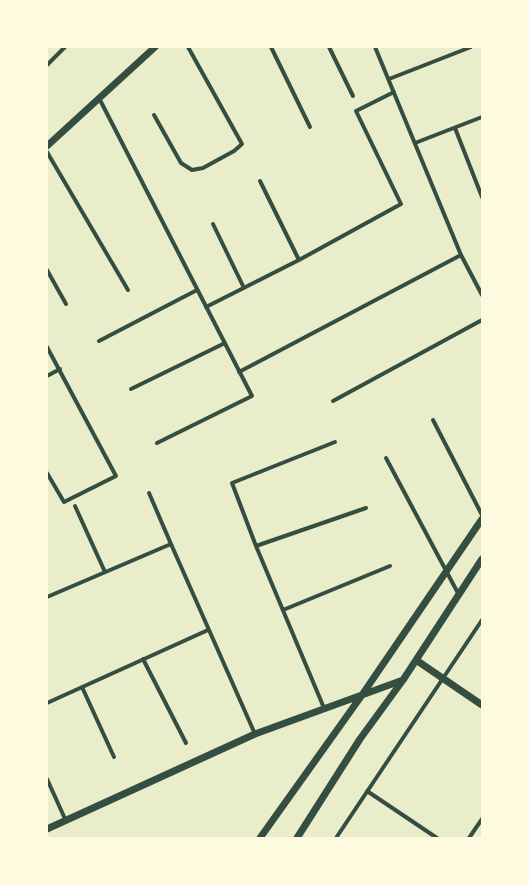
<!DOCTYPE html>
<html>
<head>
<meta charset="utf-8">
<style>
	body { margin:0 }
	#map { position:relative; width:529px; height:885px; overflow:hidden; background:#e9edc9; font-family:Ubuntu,sans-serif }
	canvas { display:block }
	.frame { position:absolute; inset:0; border:48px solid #fefae0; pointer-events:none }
</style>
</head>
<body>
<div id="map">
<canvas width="529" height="885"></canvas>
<div class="frame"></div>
</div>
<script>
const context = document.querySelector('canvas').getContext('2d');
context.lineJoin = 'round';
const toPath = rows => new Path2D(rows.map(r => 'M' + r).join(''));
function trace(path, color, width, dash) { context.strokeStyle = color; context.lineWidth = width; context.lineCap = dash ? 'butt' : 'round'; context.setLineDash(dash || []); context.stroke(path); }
trace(toPath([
	[271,47,310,127],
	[329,47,353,96],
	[375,47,461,255,482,295],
	[47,65,65,47],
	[389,79,471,47],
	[99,98,252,396,157,443],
	[154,115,181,163,192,170,203,168,234,151,242,144,188,47],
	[455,128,482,197],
	[415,143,482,117],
	[47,152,128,290],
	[260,181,299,260],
	[213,224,244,288],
	[47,270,66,304],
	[206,307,299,260,401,204,356,111,394,92],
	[99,341,197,290],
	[47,347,116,476,64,502,47,473],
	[239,372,461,255],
	[47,376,60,369],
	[131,389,225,343],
	[333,401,482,320],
	[433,420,482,515],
	[386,458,459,595],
	[149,493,171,544],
	[75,506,105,572],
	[256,546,366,508],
	[47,597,171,544,255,734],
	[283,610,390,566],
	[143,659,186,743],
	[82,687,114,757],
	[47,703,208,630],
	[324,708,256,546,232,483,335,442],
	[47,779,66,821],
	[367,791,437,838],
	[336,838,482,620],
	[469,838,482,819]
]), '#344e41', 4);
trace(toPath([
	[47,146,155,47],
	[416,660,482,705],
	[47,829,255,734,403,680],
	[260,838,362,695,482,519],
	[297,838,360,739,403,680,482,559]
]), '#344e41', 7);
</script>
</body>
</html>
